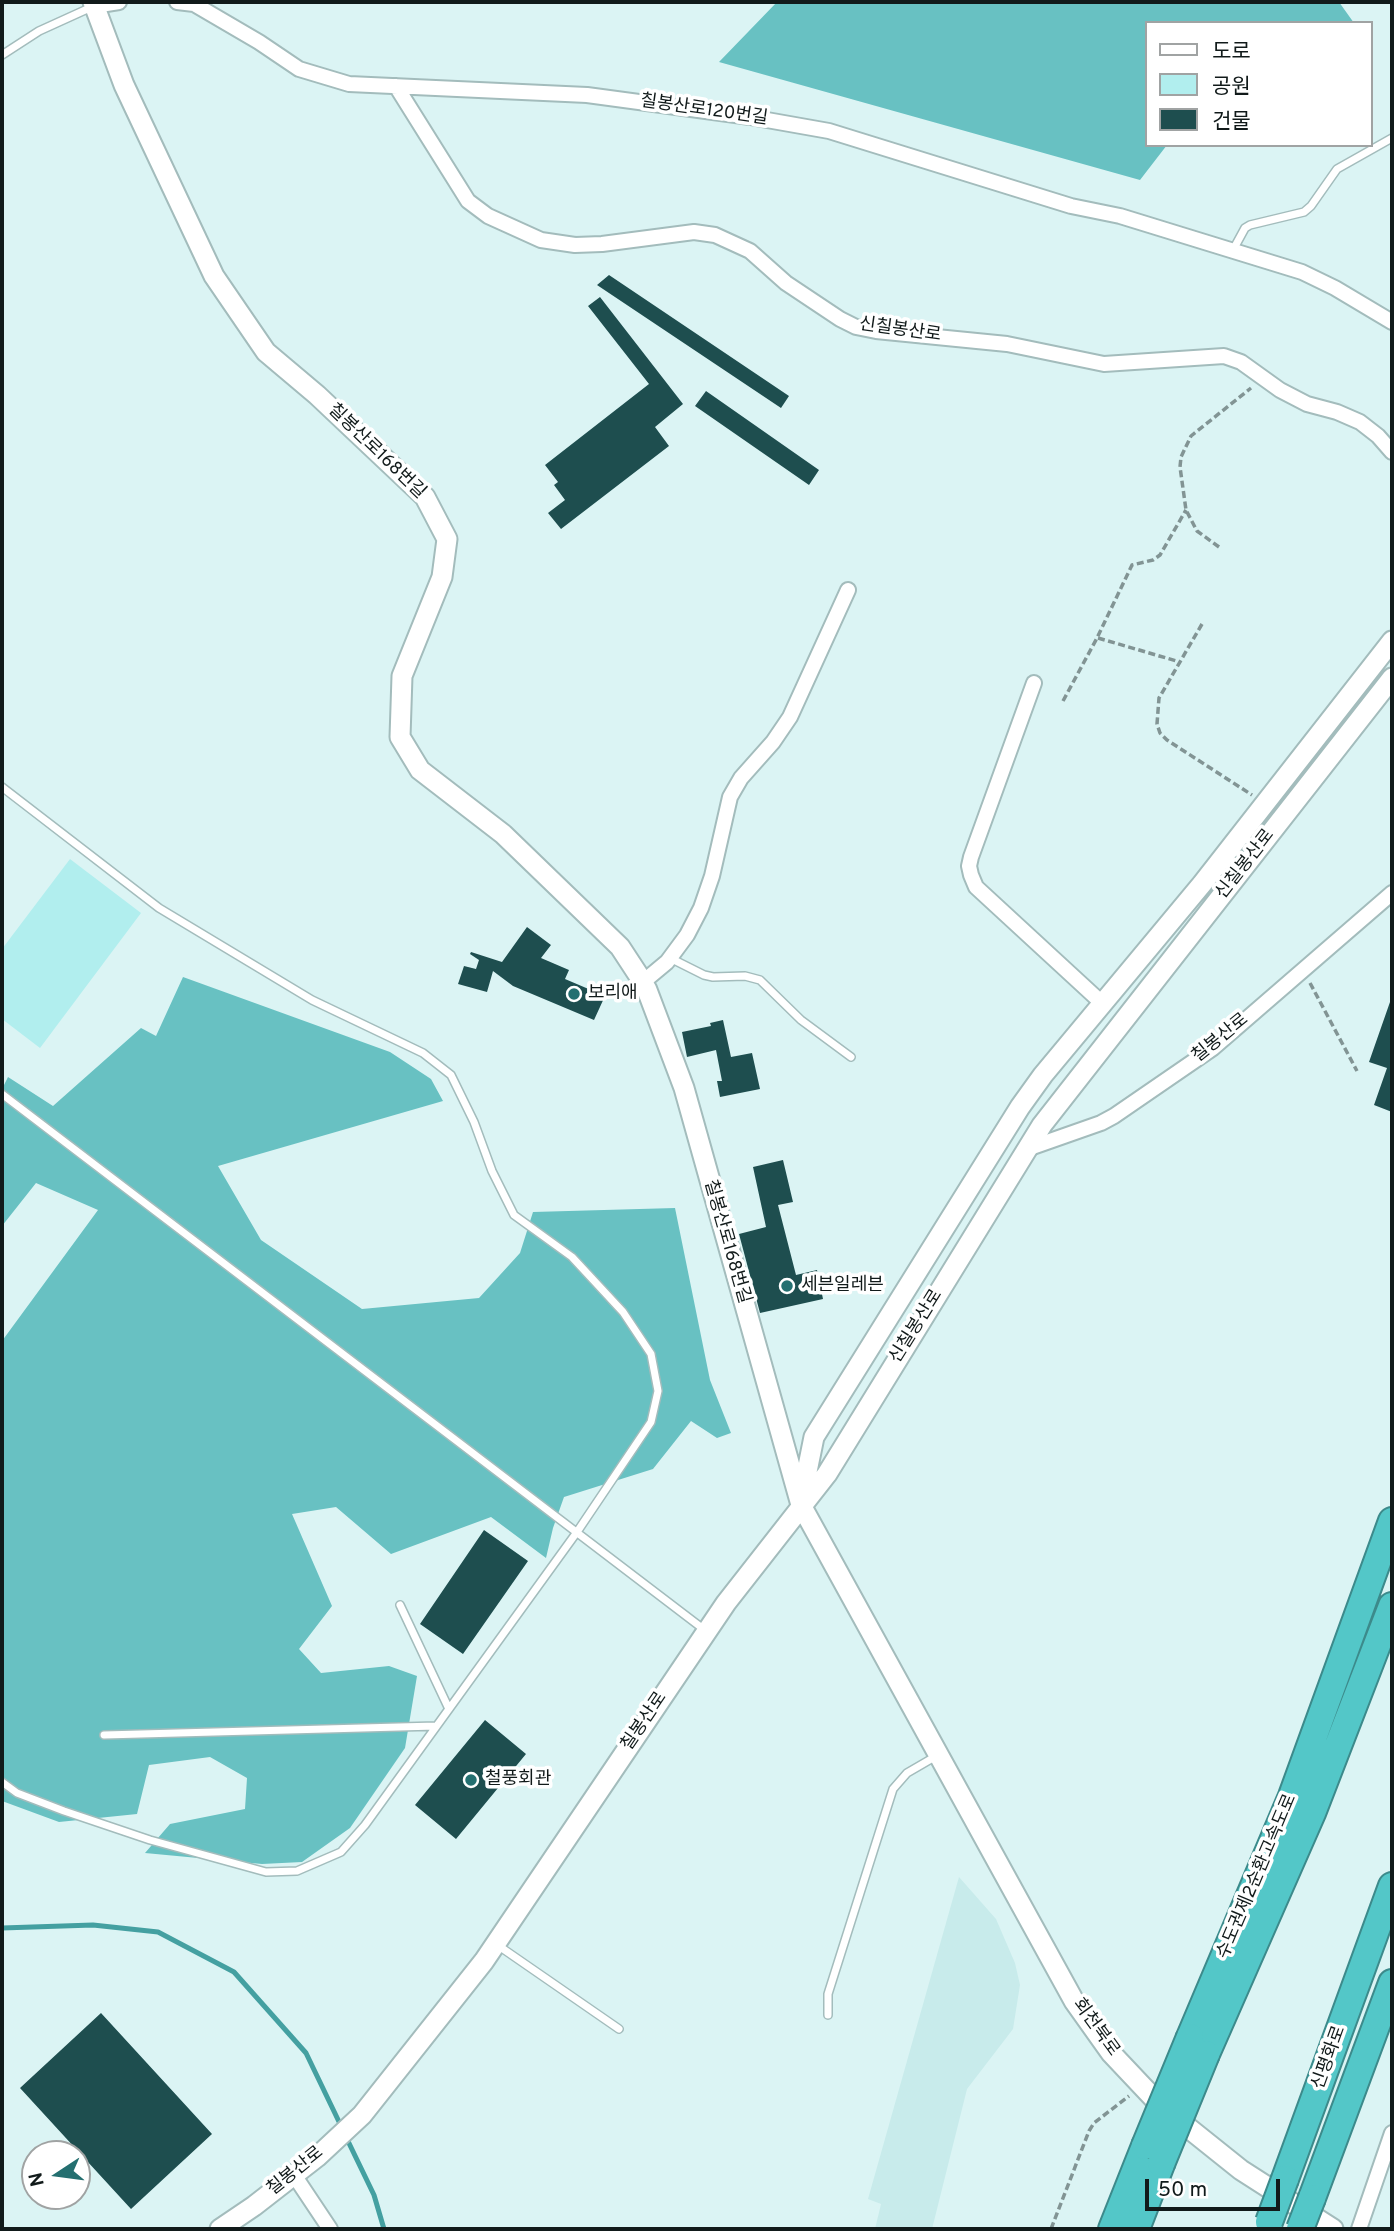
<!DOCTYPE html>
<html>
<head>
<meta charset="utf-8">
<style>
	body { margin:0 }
	#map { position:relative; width:1394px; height:2231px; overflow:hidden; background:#dbf4f4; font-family:Overpass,"Noto Sans KR",sans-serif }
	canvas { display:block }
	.frame { position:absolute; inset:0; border:4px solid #111a1a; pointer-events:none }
	.legend { position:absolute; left:1145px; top:21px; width:228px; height:126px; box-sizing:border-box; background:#fff; border:2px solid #a0a3a3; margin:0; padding:9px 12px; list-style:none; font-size:21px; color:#111a1a }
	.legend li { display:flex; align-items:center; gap:14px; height:35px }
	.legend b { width:35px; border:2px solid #a0a3a3 }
	.north { position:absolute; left:21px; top:2140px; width:70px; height:70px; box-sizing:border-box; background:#fff; border:2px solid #a0a3a3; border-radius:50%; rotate:257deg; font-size:19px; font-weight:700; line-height:28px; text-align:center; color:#111a1a }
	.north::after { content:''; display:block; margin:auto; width:24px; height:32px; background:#246f70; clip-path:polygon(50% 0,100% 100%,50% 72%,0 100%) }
	.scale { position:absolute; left:1145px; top:2179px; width:135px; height:32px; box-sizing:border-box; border:4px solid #111a1a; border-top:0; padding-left:9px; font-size:21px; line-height:24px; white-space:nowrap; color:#111a1a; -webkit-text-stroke:5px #fff; paint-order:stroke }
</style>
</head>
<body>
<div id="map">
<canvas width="1394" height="2231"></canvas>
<div class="frame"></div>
<ul class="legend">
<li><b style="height:9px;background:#fff"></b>도로</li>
<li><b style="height:19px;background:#b1eeee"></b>공원</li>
<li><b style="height:19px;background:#1e4e4f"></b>건물</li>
</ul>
<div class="north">N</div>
<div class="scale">50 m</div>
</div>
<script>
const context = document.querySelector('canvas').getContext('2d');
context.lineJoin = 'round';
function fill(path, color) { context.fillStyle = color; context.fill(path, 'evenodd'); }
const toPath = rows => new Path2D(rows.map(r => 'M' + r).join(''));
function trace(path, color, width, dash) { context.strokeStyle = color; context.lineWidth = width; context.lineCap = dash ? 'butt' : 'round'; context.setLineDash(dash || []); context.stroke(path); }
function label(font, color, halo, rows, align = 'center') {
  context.font = font + ' Overpass,"Noto Sans KR",sans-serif'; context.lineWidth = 7; context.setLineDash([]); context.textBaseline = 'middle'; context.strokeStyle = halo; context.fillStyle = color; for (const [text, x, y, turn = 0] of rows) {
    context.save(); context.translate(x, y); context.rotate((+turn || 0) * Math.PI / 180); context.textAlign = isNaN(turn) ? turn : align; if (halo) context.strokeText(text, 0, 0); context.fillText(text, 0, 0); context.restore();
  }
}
fill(toPath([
	[959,1877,996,1919,1015,1963,1020,1985,1013,2029,967,2089,932,2229,875,2229,881,2204,868,2199]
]), '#c8ebeb');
fill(toPath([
	[70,859,141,913,40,1048,2,1019,2,949]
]), '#b1eeee');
fill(toPath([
	[777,2,1339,2,1354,23,1147,23,1147,145,1167,145,1140,180,719,62],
	[183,977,390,1052,431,1079,443,1101,218,1166,261,1240,362,1309,479,1298,520,1253,533,1212,675,1208,710,1380,731,1433,717,1438,691,1421,653,1469,564,1497,553,1528,546,1558,491,1517,391,1554,336,1507,292,1514,332,1606,299,1649,321,1673,389,1666,417,1676,405,1748,350,1828,302,1862,262,1864,145,1853,170,1824,245,1809,247,1778,210,1757,149,1765,137,1814,59,1822,2,1801,2,1341,98,1210,36,1183,2,1226,2,1089,8,1077,53,1106,141,1028,156,1036]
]), '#68c1c2');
trace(toPath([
	[2,1928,93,1925,158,1932,234,1972,306,2053,342,2128],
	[346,2137,374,2195,384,2229]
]), '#44a0a1', 5);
fill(toPath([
	[609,275,789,396,781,408,597,285],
	[600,297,683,404,655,427,669,446,561,529,548,513,565,500,554,485,558,482,545,465,649,384,588,306],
	[706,391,819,470,809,485,695,406],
	[527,927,551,945,541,958,569,970,565,979,605,996,594,1020,513,986,493,971,487,992,458,984,464,966,476,969,479,960,470,954,471,952,502,962],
	[1390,1002,1392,1002,1392,1112,1374,1105,1387,1068,1369,1062],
	[723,1020,731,1057,752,1053,760,1089,720,1097,717,1081,722,1081,716,1050,687,1057,682,1032,711,1026,710,1023],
	[783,1160,793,1202,778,1205,796,1275,817,1270,823,1299,760,1313,739,1234,766,1227,753,1167],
	[484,1530,528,1561,463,1654,420,1624],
	[485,1720,526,1754,456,1839,415,1805],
	[101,2013,212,2134,131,2209,20,2088]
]), '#1e4e4f');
const lane = toPath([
	[2,55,39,31,94,6],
	[1233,250,1245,228,1250,225,1304,212,1311,206,1337,169,1392,138],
	[2,787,159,908,312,1000,423,1053,451,1075,474,1122,492,1171,514,1215,572,1257,623,1312,651,1354,658,1391,651,1422,577,1532,365,1825,341,1852,297,1871,266,1872,150,1840,64,1811,17,1793,2,1782],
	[670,958,704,975,713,977,745,976,760,980,801,1020,851,1057],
	[2,1094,706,1631],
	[400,1605,449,1709],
	[104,1735,436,1726],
	[496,1944,619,2029],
	[828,2015,828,1994,893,1789,907,1773,938,1755]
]);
const street = toPath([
	[177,2,194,4,259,42,299,69,349,84,587,95,750,117,829,131,1071,206,1120,216,1302,272,1335,288,1392,322],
	[94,6,119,2],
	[396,86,468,201,488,216,541,240,575,245,602,244,694,232,715,235,750,251,786,283,840,319,856,327,876,331,1007,344,1104,364,1224,356,1241,362,1280,390,1307,404,1337,412,1360,422,1378,436,1392,452],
	[1034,683,971,857,969,866,971,875,976,887,1103,1004],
	[643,982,667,962,687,935,701,908,712,876,730,797,741,778,773,742,790,717,848,590],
	[1027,1149,1101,1123,1114,1116,1213,1048,1392,893],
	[294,2175,330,2229],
	[1359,2229,1392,2133]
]);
const secondary = toPath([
	[93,2,124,85,214,276,266,352,317,395,425,497,447,539,442,577,402,676,400,737,420,770,503,834,620,947,639,976,647,990,684,1088,801,1505,1074,2001,1111,2053,1161,2106,1241,2170,1333,2229],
	[801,1501,814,1437,1020,1107,1043,1075,1202,884,1392,641],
	[220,2229,254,2206,317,2157,362,2115,484,1961,726,1603,827,1474,1042,1125,1392,678]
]);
const highway = toPath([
	[1190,2037,1292,1796,1392,1521],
	[1206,2054,1312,1813,1392,1606],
	[1285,2179,1392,1886],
	[1312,2198,1392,1983],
	[1112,2229,1145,2146],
	[1136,2229,1161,2164]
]);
trace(lane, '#a3bcbc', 10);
trace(street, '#a3bcbc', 18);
trace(secondary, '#a3bcbc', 23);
trace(highway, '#3c8a8b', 30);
trace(toPath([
	[1219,547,1197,531,1186,510,1180,467,1181,457,1191,436,1251,388],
	[1202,624,1159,698,1157,724,1160,733,1167,740,1252,795],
	[1098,638,1180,662],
	[1063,701,1097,638,1132,565,1153,560,1160,555,1186,510],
	[1310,983,1357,1071],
	[1051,2229,1089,2131,1094,2123,1129,2096]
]), '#829494', 3.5, [7, 3.5]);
trace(lane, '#fff', 7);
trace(street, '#fff', 14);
trace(secondary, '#fff', 19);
trace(highway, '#53c7c8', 26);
const highwayBridge = toPath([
	[1145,2146,1190,2037],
	[1161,2164,1206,2054],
	[1269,2222,1285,2179],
	[1300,2229,1312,2198]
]);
trace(highwayBridge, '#3c8a8b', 30, []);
trace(highwayBridge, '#53c7c8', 26);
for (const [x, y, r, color] of [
	[574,994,7,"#246f70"],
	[787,1286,7,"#246f70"],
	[471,1780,7,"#246f70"]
]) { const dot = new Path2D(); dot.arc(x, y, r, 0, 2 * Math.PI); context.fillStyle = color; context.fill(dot); trace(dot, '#fff', 2.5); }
label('18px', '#111a1a', '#fff', [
	["칠봉산로120번길",704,111,8],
	["신칠봉산로",900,331,8],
	["칠봉산로168번길",376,452,44],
	["신칠봉산로",1246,865,-52],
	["칠봉산로",1221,1039,-39],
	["칠봉산로168번길",726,1242,74],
	["신칠봉산로",917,1327,-58],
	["칠봉산로",645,1722,-56],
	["수도권제2순환고속도로",1258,1877,-67],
	["회천북로",1095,2028,54],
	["신평화로",1330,2058,-70],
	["칠봉산로",296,2172,-39]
]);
label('18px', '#111a1a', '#fff', [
	["보리애",588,994],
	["세븐일레븐",801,1286],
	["철풍회관",485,1780]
], 'left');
</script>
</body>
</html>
